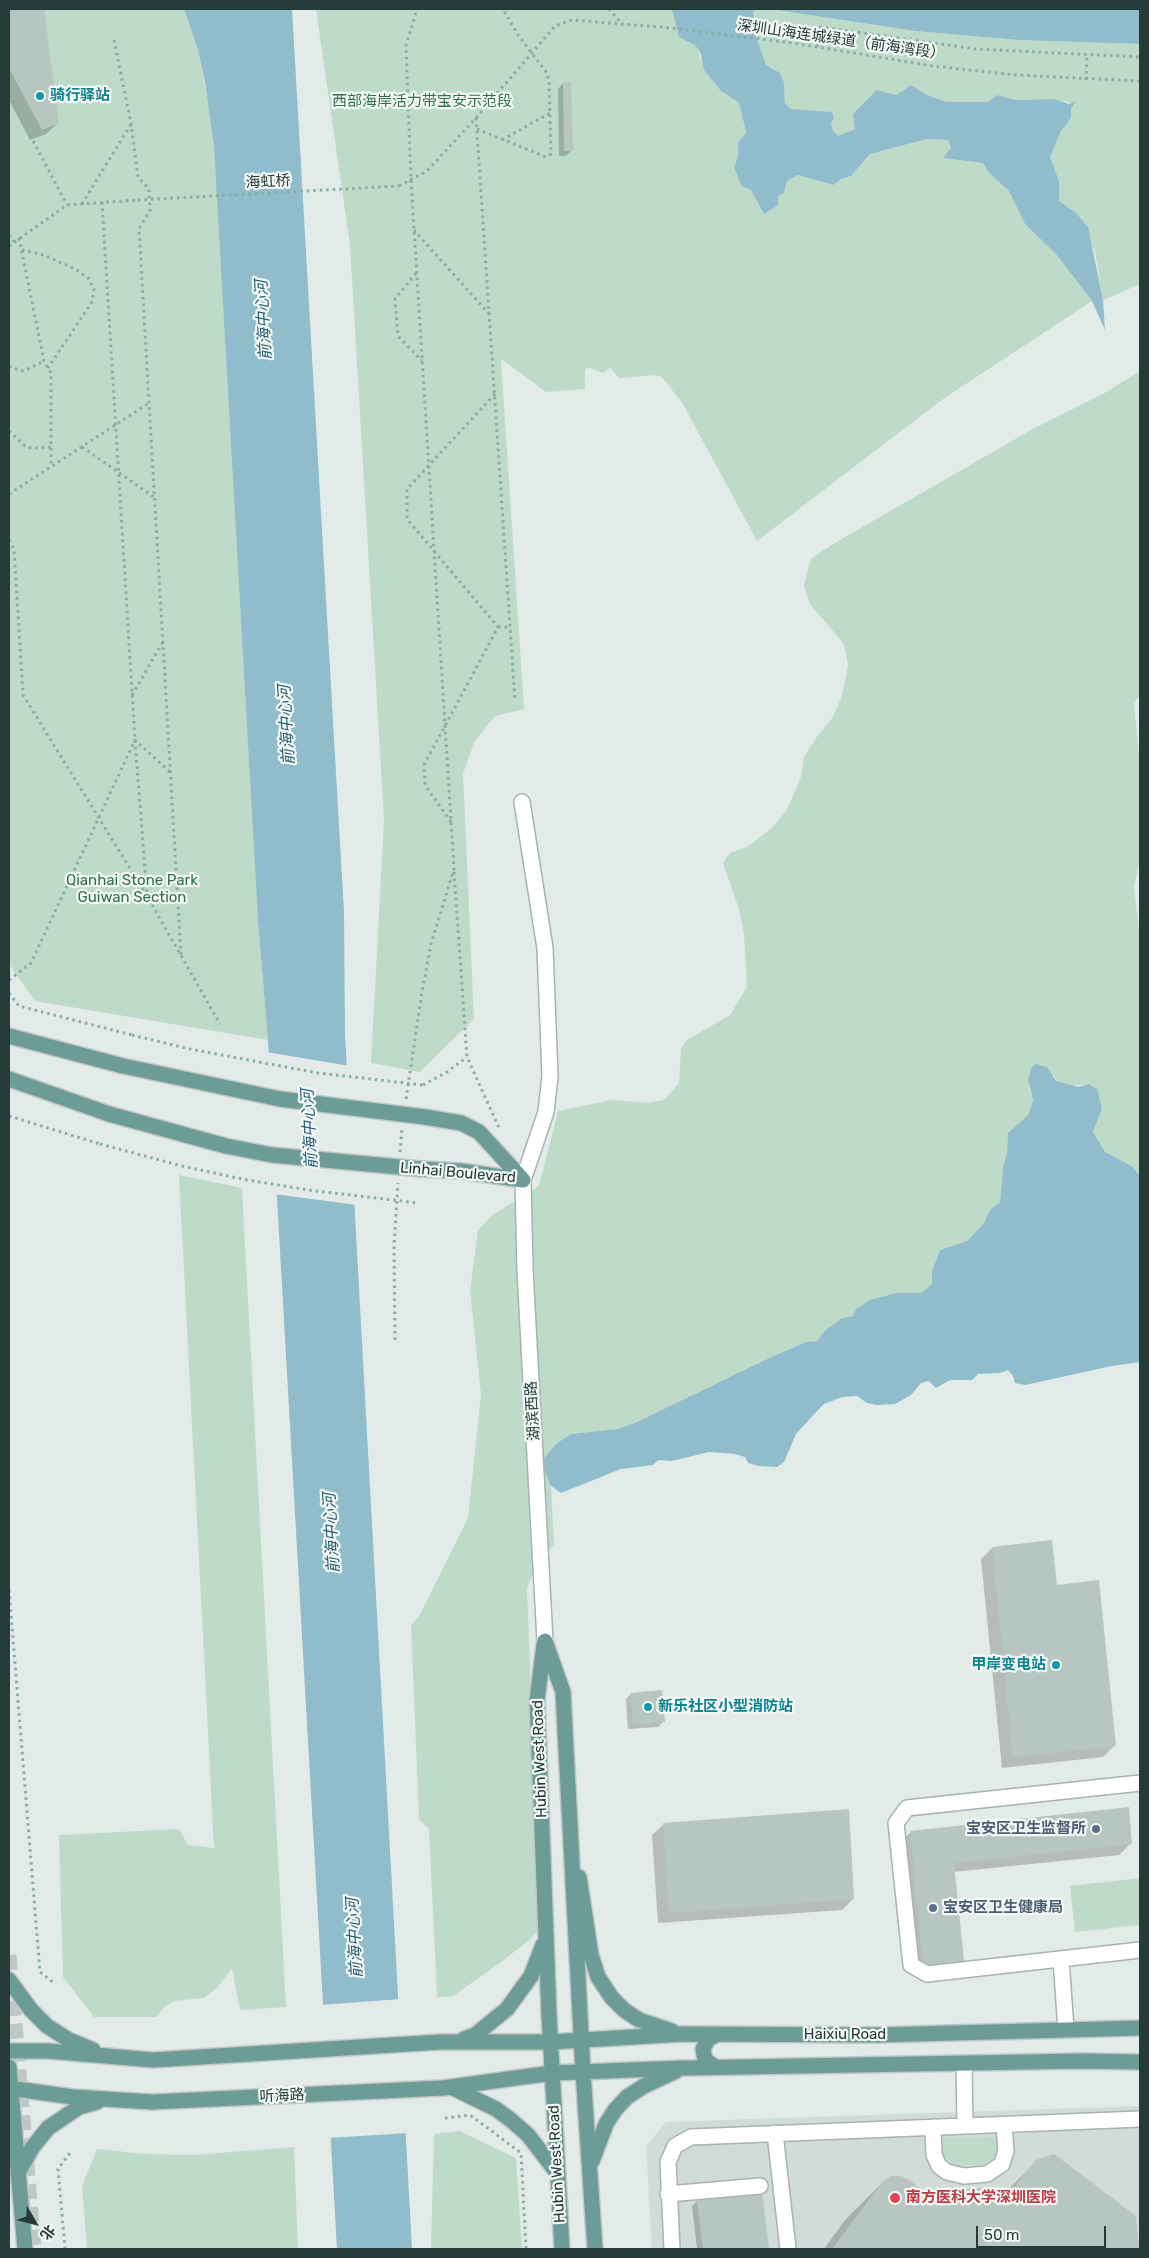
<!DOCTYPE html>
<html>
<head>
<meta charset="utf-8">
<style>
	body { margin:0 }
	#map { position:relative; width:1149px; height:2258px; overflow:hidden; background:#e3ebe8; font-family:Rubik,"Noto Sans SC",sans-serif }
	canvas { display:block }
	.frame { position:absolute; inset:0; border:10px solid #243b37; pointer-events:none }
	.north { position:absolute; left:10px; top:2198px; width:50px; height:50px; -webkit-text-stroke:4px #f3f8f6; paint-order:stroke; rotate:127deg; font-size:14px; font-weight:700; line-height:20px; text-align:center; color:#243b37 }
	.north::after { content:''; display:block; margin:auto; width:18px; height:22px; background:#243b37; clip-path:polygon(50% 0,100% 100%,50% 72%,0 100%) }
	.scale { position:absolute; left:976px; top:2226px; width:130px; height:22px; box-sizing:border-box; border:2px solid #243b37; border-top:0; padding-left:6px; font-size:15px; line-height:18px; white-space:nowrap; color:#243b37; -webkit-text-stroke:4px #f3f8f6; paint-order:stroke }
</style>
</head>
<body>
<div id="map">
<canvas width="1149" height="2258"></canvas>
<div class="frame"></div>
<div class="north">北</div>
<div class="scale">50 m</div>
</div>
<script>
const context = document.querySelector('canvas').getContext('2d');
context.lineJoin = 'round';
function fill(path, color) { context.fillStyle = color; context.fill(path, 'evenodd'); }
const toPath = rows => new Path2D(rows.map(r => 'M' + r).join(''));
function trace(path, color, width, dash) { context.strokeStyle = color; context.lineWidth = width; context.lineCap = dash ? 'butt' : 'round'; context.setLineDash(dash || []); context.stroke(path); }
function label(font, color, halo, rows, align = 'center') {
  context.font = font + ' Rubik,"Noto Sans SC",sans-serif'; context.lineWidth = 4.5; context.setLineDash([]); context.textBaseline = 'middle'; context.strokeStyle = halo; context.fillStyle = color; for (const [text, x, y, turn = 0] of rows) {
    context.save(); context.translate(x, y); context.rotate((+turn || 0) * Math.PI / 180); context.textAlign = isNaN(turn) ? turn : align; if (halo) context.strokeText(text, 0, 0); context.fillText(text, 0, 0); context.restore();
  }
}
fill(toPath([
	[1140,2106,1140,2249,652,2249,646,2146,666,2122]
]), '#d1dbd7');
fill(toPath([
	[9,9,184,9,198,50,210,113,214,147,258,921,268,1040,35,1001,9,964],
	[316,9,770,9,915,31,1018,40,1140,44,1140,284,1103,300,1095,252,1075,212,1059,201,1059,181,1050,157,1061,131,1071,118,1071,109,1075,104,1054,99,1016,100,997,95,988,102,947,102,927,95,911,85,896,95,877,90,855,129,838,136,833,131,831,123,819,111,791,109,785,103,784,83,774,68,700,51,699,57,721,91,739,103,746,132,738,143,738,156,734,167,739,181,743,187,751,190,757,200,778,196,784,193,787,181,797,175,834,185,841,179,851,176,870,154,927,139,948,140,951,148,944,158,983,163,989,173,1009,191,1025,224,1056,254,1092,301,943,399,757,541,683,404,662,377,655,375,619,378,610,367,603,373,588,367,585,371,585,389,546,392,501,359,524,709,495,716,474,742,463,774,474,1019,420,1072,371,1063,384,820,350,245],
	[1140,371,1140,695,1134,703,1140,765,1140,859,1134,887,1140,938,1140,1176,1132,1166,1105,1152,1093,1132,1102,1109,1088,1084,1072,1086,1056,1081,1054,1075,1028,1087,1033,1100,1028,1115,1008,1133,1007,1154,1003,1167,1000,1202,990,1210,984,1223,967,1241,940,1250,932,1271,932,1284,921,1293,897,1293,853,1316,842,1318,817,1341,806,1342,767,1359,637,1422,618,1429,571,1434,542,1462,551,1486,554,1544,536,1567,527,1588,540,1922,537,1932,527,1942,501,1962,453,1996,437,1997,429,1829,419,1819,411,1625,421,1613,468,1518,481,1394,470,1291,478,1230,491,1216,539,1186,558,1111,612,1100,646,1103,664,1100,679,1083,681,1049,687,1040,730,1015,747,987,744,935,739,909,723,863,730,853,747,847,772,828,787,810,801,777,804,757,816,738,833,717,842,696,848,665,844,644,810,604,804,586,808,568,812,558,833,544,1031,430,1103,394],
	[179,1175,242,1188,286,2007,240,2010,232,1968,217,1988,204,1998,174,2001,164,2007,157,2017,94,2017,63,1977,59,1835,179,1829,188,1845,214,1848],
	[1140,1878,1140,1925,1075,1932,1070,1886],
	[460,2131,516,2158,522,2249,431,2249,434,2134],
	[998,2137,999,2148,996,2155,986,2164,980,2165,953,2164,940,2152,942,2138],
	[294,2147,298,2249,87,2249,82,2186,97,2149,146,2154,194,2155]
]), '#bedac8');
fill(toPath([
	[184,9,292,9,344,912,345,1034,412,2249,337,2249,268,1040,258,921,214,147,205,82,198,50],
	[672,9,758,9,753,11,755,34,766,65,780,73,784,83,785,103,791,109,832,112,834,118,831,123,833,131,838,136,855,129,853,114,877,90,896,95,911,85,927,95,947,102,988,102,997,95,1016,100,1054,99,1069,104,1076,101,1071,109,1071,118,1061,131,1050,157,1059,181,1059,201,1075,212,1088,227,1103,300,1105,330,1092,301,1056,254,1025,224,1009,191,989,173,983,163,943,158,951,148,948,140,927,139,870,154,851,176,841,179,834,185,797,175,787,181,784,193,778,196,778,205,764,214,751,190,743,187,739,181,734,167,738,156,738,143,746,132,739,103,721,91,704,70,700,51,695,45,679,37],
	[770,9,1140,9,1140,44,1018,40,915,31],
	[1035,1064,1047,1067,1056,1081,1078,1087,1088,1084,1097,1089,1102,1109,1093,1132,1105,1152,1132,1166,1140,1176,1140,1362,1112,1366,1025,1385,1015,1383,1013,1376,1008,1370,1000,1373,978,1374,972,1380,950,1380,936,1388,929,1381,921,1383,911,1395,895,1404,877,1405,867,1403,857,1396,842,1397,824,1404,818,1410,796,1434,784,1462,777,1467,759,1466,748,1463,745,1457,735,1454,709,1452,672,1461,658,1460,653,1465,621,1469,561,1493,551,1486,541,1462,556,1444,571,1434,618,1429,637,1422,767,1359,806,1342,817,1341,826,1330,842,1318,853,1316,856,1309,870,1300,897,1293,921,1293,932,1284,932,1271,940,1250,967,1241,984,1223,990,1210,1000,1202,1003,1167,1007,1154,1008,1133,1028,1115,1033,1100,1028,1080,1031,1069]
]), '#90bccb');
fill(toPath([
	[266,1052,350,1066,357,1205,274,1194],
	[401,1999,408,2133,328,2138,320,2005]
]), '#e3ebe8');
fill(toPath([
	[9,9,43,9,58,123,46,134,30,140,9,100],
	[563,83,571,151,566,156,559,156,558,89],
	[992,1548,1056,1586,1114,1746,1103,1757,1002,1768,981,1559],
	[631,1694,664,1721,658,1727,628,1729,626,1699],
	[664,1824,853,1899,842,1910,658,1923,652,1835],
	[911,1832,1131,1843,1119,1855,953,1872,962,1961,951,1972,913,1976,899,1843],
	[1037,2161,1135,2216,1138,2249,824,2249,845,2220,883,2182,940,2205,1003,2195],
	[761,2193,768,2249,697,2249,692,2206,697,2201]
]), '#0003');
fill(toPath([
	[9,9,44,9,59,123,42,130,9,68],
	[563,82,571,82,573,151,564,151],
	[1052,1540,1057,1585,1099,1580,1116,1746,1013,1757,992,1547],
	[662,1690,665,1722,633,1724,630,1693],
	[1129,1807,1132,1844,954,1863,964,1961,923,1966,910,1831],
	[849,1809,854,1899,669,1913,663,1823],
	[1054,2154,1136,2216,1139,2249,832,2249,883,2181,891,2176,900,2176,908,2179,940,2204,964,2190,980,2188,1008,2195,1036,2160],
	[762,2192,769,2249,703,2249,697,2200]
]), '#b8c6c2');
trace(toPath([
	[9,1955,34,2249]
]), '#bdc8c5', 15, [15, 8]);
const minor = toPath([
	[522,802,545,948,550,1076,546,1112,523,1180,525,1270,545,1641],
	[1140,1783,907,1808,896,1823,911,1965,927,1974,1140,1950],
	[1061,1959,1066,2030],
	[964,2064,965,2126],
	[933,2127,934,2155,939,2166,947,2172,964,2176,987,2174,1002,2164,1006,2151,1004,2125],
	[775,2133,788,2249],
	[668,2194,760,2186],
	[672,2249,668,2162,675,2146,691,2137,1140,2119]
]);
const major = toPath([
	[9,1036,123,1066],
	[9,1079,109,1114],
	[425,1117,461,1123,479,1132,523,1180],
	[421,1169,461,1171,523,1180],
	[545,1641,563,1692,583,2072,595,2249],
	[544,1645,537,1700,549,2014,562,2249],
	[579,1877,591,1955,598,1977,612,1998,624,2010,639,2020,672,2031],
	[9,1980,31,2010,47,2026,69,2040,93,2050],
	[464,2039,475,2035,507,2009,531,1976,543,1945],
	[9,2051,48,2051,153,2060,440,2042,550,2042,683,2034,878,2035,1140,2028],
	[9,2067,25,2249],
	[715,2067,705,2060,703,2049,708,2039,718,2034],
	[451,2087,496,2109,511,2120,528,2135,558,2174],
	[9,2088,73,2097,152,2102],
	[443,2088,552,2073,684,2068,1082,2061,1140,2062],
	[592,2161,606,2124,615,2110,627,2097,644,2086,676,2071],
	[18,2173,32,2148,48,2128,79,2107,97,2102]
]);
trace(minor, '#a6b3af', 18);
trace(major, '#c2c8c7', 18);
trace(toPath([
	[609,9,621,23],
	[114,40,131,123,138,177,149,189,150,211,139,229,181,956],
	[817,47,820,27,976,49,1140,57],
	[1086,80,1087,56],
	[9,95,67,205],
	[476,118,515,701],
	[477,129,546,157,551,154,549,81,547,73,518,35,503,9],
	[502,140,550,113],
	[399,186,427,171,476,118,555,26,572,20,671,28,793,43,933,66,1016,75,1140,81],
	[102,202,135,740,147,896],
	[82,204,131,124],
	[414,230,490,315],
	[9,235,14,242],
	[19,238,44,361,51,373,51,467],
	[9,246,67,205,138,200],
	[22,250,44,255,75,269,88,278,94,289,92,302,48,368],
	[416,273,395,299,398,336,422,361],
	[9,366,21,371,26,370,44,361],
	[9,431,25,446,31,448,51,447],
	[82,447,154,497],
	[9,494,149,403],
	[9,540,14,549,23,695,147,896,220,1024],
	[498,627,510,627],
	[132,695,163,642],
	[451,822,425,785,424,765,498,627,407,519,407,489,495,394],
	[454,872,467,1057,500,1130],
	[9,980,31,963,135,740,170,772],
	[9,993,19,1006,132,1035],
	[423,1085,447,1072,467,1057],
	[406,1099,422,992,431,944,454,869,411,181,406,46,417,9],
	[9,1116,100,1144],
	[400,1152,402,1128],
	[395,1340,394,1246,398,1183],
	[9,1590,40,1972,53,1982],
	[445,2118,470,2115,521,2153,526,2249],
	[65,2249,58,2169,70,2153]
]), '#86aca4', 3, [2.5, 4]);
trace(minor, '#fff', 15);
trace(major, '#6c9c95', 15);
const majorBridge = toPath([
	[123,1066,280,1099,425,1117],
	[109,1114,226,1146,272,1155,421,1169],
	[152,2102,443,2088]
]);
trace(majorBridge, '#c2c8c7', 18, []);
trace(toPath([
	[138,200,399,186],
	[132,1035,190,1049,318,1073,423,1085],
	[100,1144,182,1166,242,1179,308,1190,418,1203]
]), '#86aca4', 3, [2.5, 4]);
trace(majorBridge, '#6c9c95', 15);
for (const [x, y, r, color] of [
	[40,96,5,"#0f9aa8"],
	[1056,1665,5,"#0f9aa8"],
	[648,1707,5,"#0f9aa8"],
	[1096,1829,5,"#5c6f8a"],
	[933,1908,5,"#5c6f8a"],
	[895,2198,6,"#e0444e"]
]) { const dot = new Path2D(); dot.arc(x, y, r, 0, 2 * Math.PI); context.fillStyle = color; context.fill(dot); trace(dot, '#f3f8f6', 2); }
label('15px', '#243b37', '#f3f8f6', [
	["深圳山海连城绿道（前海湾段）",841,40,8],
	["海虹桥",268,182,-3],
	["Linhai Boulevard",458,1173,5],
	["湖滨西路",533,1411,-93],
	["Hubin West Road",540,1759,-92],
	["Haixiu Road",845,2035],
	["听海路",282,2096,-3],
	["Hubin West Road",557,2164,-93]
]);
label('bold 15px', '#0d838f', '#f3f8f6', [
	["骑行驿站",50,96],
	["甲岸变电站",1046,1665,"right"],
	["新乐社区小型消防站",658,1707]
], 'left');
label('15px', '#326e4f', '#f3f8f6', [
	["西部海岸活力带宝安示范段",422,102],
	["Qianhai Stone Park",132,881],
	["Guiwan Section",132,898]
]);
label('bold 15px', '#4e5e75', '#f3f8f6', [
	["宝安区卫生监督所",1086,1829],
	["宝安区卫生健康局",943,1908,"left"]
], 'right');
label('bold 15px', '#be3a42', '#f3f8f6', [
	["南方医科大学深圳医院",906,2198]
], 'left');
label('italic 16px', '#245d71', '#f3f8f6', [
	["前海中心河",264,320,-93],
	["前海中心河",287,725,-93],
	["前海中心河",310,1129,-93],
	["前海中心河",332,1533,-93],
	["前海中心河",355,1938,-93]
]);
</script>
</body>
</html>
